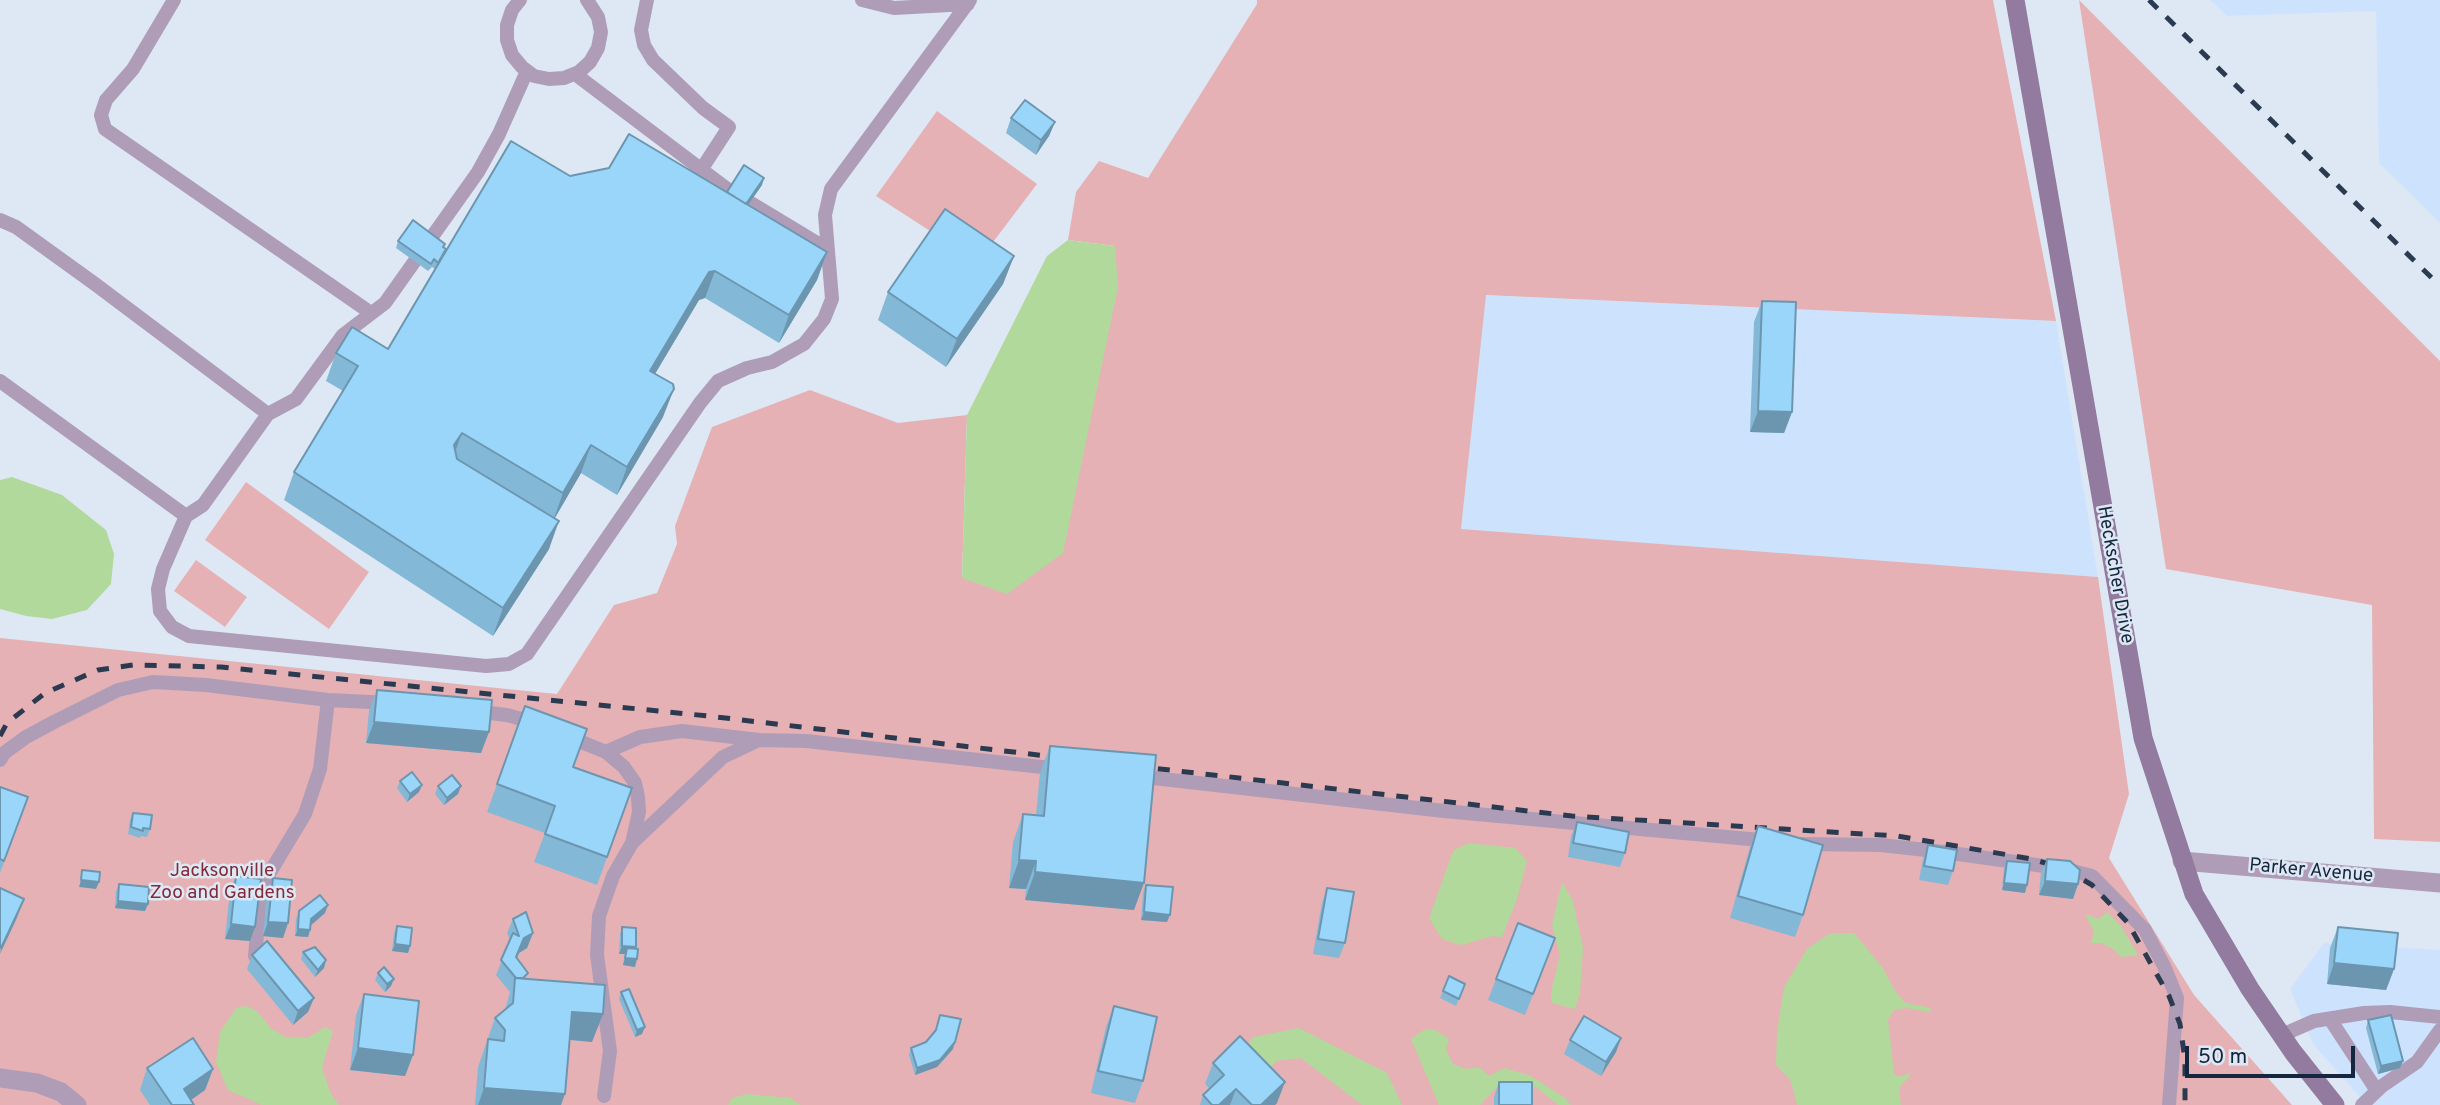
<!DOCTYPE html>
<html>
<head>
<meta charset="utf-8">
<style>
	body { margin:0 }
	#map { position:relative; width:2440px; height:1105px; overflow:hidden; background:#dee8f4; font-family:Overpass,sans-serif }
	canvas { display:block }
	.scale { position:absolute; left:2185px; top:1046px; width:170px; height:32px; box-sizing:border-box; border:4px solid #15273e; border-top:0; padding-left:9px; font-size:21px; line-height:24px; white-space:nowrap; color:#15273e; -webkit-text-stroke:5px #dee8f4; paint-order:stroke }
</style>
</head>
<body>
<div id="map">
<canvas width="2440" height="1105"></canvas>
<div class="scale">50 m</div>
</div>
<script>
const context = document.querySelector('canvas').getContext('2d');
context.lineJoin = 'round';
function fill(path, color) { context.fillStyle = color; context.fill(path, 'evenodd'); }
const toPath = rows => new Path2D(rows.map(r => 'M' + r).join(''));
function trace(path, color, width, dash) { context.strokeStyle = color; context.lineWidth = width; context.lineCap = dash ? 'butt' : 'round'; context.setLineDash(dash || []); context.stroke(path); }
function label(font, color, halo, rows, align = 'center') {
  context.font = font + ' Overpass,sans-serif'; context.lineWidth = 5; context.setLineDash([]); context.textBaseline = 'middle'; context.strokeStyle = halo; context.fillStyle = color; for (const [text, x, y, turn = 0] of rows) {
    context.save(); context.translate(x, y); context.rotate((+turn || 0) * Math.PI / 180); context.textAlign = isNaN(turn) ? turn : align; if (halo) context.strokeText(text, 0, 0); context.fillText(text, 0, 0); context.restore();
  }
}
fill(toPath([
	[2210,0,2440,0,2440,223,2379,163,2376,11,2227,16],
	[1485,295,2056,321,2098,577,1461,530],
	[2324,943,2440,950,2440,1105,2367,1105,2313,1044,2290,989]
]), '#cde3fd');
fill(toPath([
	[1257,0,1993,0,2056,321,1486,295,1461,529,2098,577,2129,794,2109,858,2194,995,2292,1105,0,1105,0,638,557,694,614,605,657,593,677,544,675,526,712,427,810,390,898,423,967,415,962,578,1115,246,1068,240,1076,192,1099,161,1148,178,1257,4],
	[2079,0,2440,361,2440,842,2374,839,2372,605,2166,569],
	[937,111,1037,184,978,262,876,196],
	[246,482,369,572,329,629,205,540],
	[196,560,247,597,225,627,174,591]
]), '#e5b1b4');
fill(toPath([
	[1068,240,1115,246,1118,287,1063,553,1007,594,962,578,967,415,1047,256],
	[12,477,62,495,106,530,114,554,111,584,87,610,52,619,26,616,0,609,0,480],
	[1468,843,1515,848,1527,861,1517,899,1502,937,1493,936,1461,945,1442,939,1429,918,1453,851],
	[1562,882,1573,901,1583,948,1580,993,1575,1009,1552,1003,1551,992,1560,955,1552,925],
	[2107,912,2121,926,2138,955,2121,957,2113,949,2101,943,2091,943,2094,932,2085,914,2099,919],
	[1830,933,1854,933,1883,968,1895,991,1906,1003,1931,1008,1929,1012,1906,1008,1894,1010,1888,1020,1894,1073,1898,1077,1910,1073,1910,1076,1899,1088,1901,1105,1797,1105,1791,1081,1776,1065,1777,1032,1784,987,1807,949],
	[246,1006,257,1011,271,1028,285,1037,308,1038,325,1027,333,1031,322,1068,331,1094,339,1105,262,1105,228,1090,216,1062,220,1032,236,1008],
	[1299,1028,1387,1073,1402,1105,1362,1105,1301,1058,1276,1061,1263,1076,1240,1055,1253,1037],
	[1434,1029,1449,1039,1446,1050,1453,1064,1466,1069,1479,1067,1489,1076,1504,1068,1531,1076,1565,1098,1571,1105,1558,1105,1536,1087,1513,1081,1495,1089,1480,1105,1439,1105,1411,1039,1424,1030],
	[747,1094,790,1098,801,1105,728,1105,732,1098]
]), '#b2d99c');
trace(toPath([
	[174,0,133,69,106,100,101,115,105,129,371,313],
	[520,0,512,10,507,25,507,40,512,55,522,67,534,76,549,79,564,78,579,72,590,62,598,48,601,32,598,17,587,0],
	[647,0,641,30,644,45,653,60,703,108,729,127,701,170],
	[862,0,894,8,968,4],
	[527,71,499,134,478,172,385,303,343,335,296,399,268,414,203,505,186,516,163,569,158,589,160,611,172,627,189,636,486,666,509,664,527,654,700,403,718,381,747,368,772,362,804,344,824,319,832,299,825,215,831,189,970,0],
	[575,74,726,188,827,249],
	[0,220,16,227,95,284,268,414],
	[0,381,186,516],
	[473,711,507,715,539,724],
	[564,735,606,752,624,767,635,783,638,797,639,812,632,843,613,876,599,916,597,955,610,1051,604,1096],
	[606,752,640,737,682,731,759,740],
	[0,760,4,753,26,737,54,722,118,690,153,682,206,685,328,700,391,703],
	[1136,776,1444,811,1771,841],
	[632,843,723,757,759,740,806,741,1060,769],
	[1801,844,1881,845,1944,852,2065,869,2092,876,2145,930,2164,966,2177,998,2169,1105],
	[255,956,260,902,266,879,305,814,320,769,328,700],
	[2330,1019,2377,1091],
	[2282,1035,2314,1021,2364,1013,2390,1012,2440,1017],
	[2362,1105,2382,1086,2417,1062,2440,1030]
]), '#af9db7', 14);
trace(toPath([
	[0,1078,37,1083,61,1092,77,1105]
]), '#af9db7', 19);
trace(toPath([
	[2182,861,2440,883]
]), '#af9db7', 19);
trace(toPath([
	[2015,0,2143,738,2194,894,2250,989,2293,1052,2335,1105]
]), '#937a9f', 19);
trace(toPath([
	[2149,0,2440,286],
	[0,736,7,723,45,693,98,670,133,665,221,667,708,716,1064,758],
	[1134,766,1572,816,1897,836,2032,859,2065,869,2092,885,2128,923,2169,996,2180,1024,2185,1060,2185,1105]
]), '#2a3b51', 5, [12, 12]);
fill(toPath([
	[1011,118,1055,122,1049,136,1036,155,1006,133],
	[570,176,727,192,762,185,748,205,827,252,817,280,779,343,705,298,699,300,655,374,663,417,617,495,581,473,555,518,549,549,493,636,284,500,294,472,343,391,326,381,336,353,388,349,435,269,432,267,428,271,396,248,398,241,445,244,444,247,446,249],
	[1014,256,1003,284,946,367,878,320,888,292],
	[1762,301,1792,412,1784,433,1750,432,1754,322],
	[377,690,481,753,366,743,369,711],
	[525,706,573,767,632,788,597,885,534,862,545,833,487,812],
	[1050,746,1134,910,1025,900,1026,889,1009,888,1013,842,1023,814,1036,815,1040,773],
	[400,781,422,785,419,792,407,802,397,788],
	[438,786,458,794,444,805,435,794],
	[0,787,28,797,0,873],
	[133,813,150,829,147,837,141,836,140,838,128,834,130,820],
	[1577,822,1625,853,1620,867,1568,857,1571,836],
	[1758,826,1803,915,1795,937,1730,918,1750,847],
	[1928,845,1953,871,1948,885,1919,880,1923,859],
	[2047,859,2078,884,2073,899,2039,895,2041,873],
	[2007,861,2025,893,2002,890,2004,868],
	[236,876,250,941,225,939,230,890],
	[273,878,288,923,283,938,263,936,267,892],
	[119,884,148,904,145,911,115,908,116,891],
	[1146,885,1167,922,1141,920,1143,892],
	[1327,888,1345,943,1339,958,1313,954,1322,903],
	[299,911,325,913,311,925,308,937,295,936,296,919],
	[513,919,533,933,527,948,519,953,517,958,526,979,592,1042,570,1040,561,1105,475,1105,478,1067,495,1018,505,1010,510,992,496,975,510,940,507,933],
	[397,926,410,946,408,953,392,951,394,933],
	[622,927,635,949,635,967,623,965,625,954,619,954,620,934],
	[2338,927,2394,969,2386,990,2327,984,2330,948],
	[1555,938,1525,1015,1488,1000,1496,979],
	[303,952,326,960,324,968,315,977,301,959],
	[252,955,314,998,308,1012,293,1025,247,969],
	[378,973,391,986,385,992,375,980],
	[1465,984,1456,1006,1440,998,1443,991],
	[621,992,642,1034,635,1037,619,999],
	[364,994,413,1055,405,1076,350,1070,356,1015],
	[1114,1006,1143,1081,1135,1103,1091,1093,1106,1027],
	[940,1015,953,1049,937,1067,915,1075,909,1055,911,1048,926,1042,935,1032],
	[2368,1020,2400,1068,2378,1074,2366,1028],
	[1621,1038,1616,1052,1601,1076,1564,1054,1570,1040],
	[1213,1063,1277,1103,1275,1105,1200,1105,1203,1095,1210,1089,1205,1084],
	[147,1068,213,1069,205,1090,191,1100,194,1105,150,1105,140,1090],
	[1499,1082,1532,1105,1494,1105,1494,1097]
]), '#84b8d7');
fill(toPath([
	[1055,122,1049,136,1036,155,1041,140],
	[764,178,762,185,731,229,734,221],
	[827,252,817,280,779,343,789,315],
	[1014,256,1003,284,946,367,957,339],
	[715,271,705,298,699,300,640,399,650,371,709,272],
	[674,389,663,417,617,495,627,467],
	[1758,411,1792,412,1784,433,1750,432],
	[462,433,452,460,454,445],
	[591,445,581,473,553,521,563,493],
	[559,521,549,549,493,636,503,608],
	[374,722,489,732,481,753,366,743],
	[422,785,419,792,407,802,410,794],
	[461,786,458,794,444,805,447,798],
	[1019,860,1036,861,1026,889,1009,888],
	[1035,872,1144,883,1134,910,1025,900],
	[81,880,99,882,96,889,79,887],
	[2045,881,2078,884,2073,899,2039,895],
	[2004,883,2027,885,2025,893,2002,890],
	[24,899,16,920,0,954,1,948],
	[118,901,148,904,145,911,115,908],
	[328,905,325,913,309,927,311,919],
	[1144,912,1170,915,1167,922,1141,920],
	[268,922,288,923,283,938,263,936],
	[231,924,255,927,250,941,225,939],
	[298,929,310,930,308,937,295,936],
	[533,933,527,948,519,953,511,972,524,938],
	[395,944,410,946,408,953,392,951],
	[622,946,636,947,633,954,627,948,625,954,619,954],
	[625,958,637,959,635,967,623,965],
	[326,960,324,968,315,977,318,970],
	[2334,963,2394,969,2386,990,2327,984],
	[394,979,391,986,385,992,387,984],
	[314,998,308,1012,293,1025,298,1011],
	[572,1012,603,1014,592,1042,562,1039],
	[645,1027,642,1034,635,1037,637,1030],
	[1621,1038,1616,1052,1601,1076,1606,1062],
	[955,1042,953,1049,937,1067,915,1075,917,1068],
	[358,1048,413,1055,405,1076,350,1070],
	[2403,1061,2400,1068,2378,1074,2381,1066],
	[213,1069,205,1090,184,1105,184,1089],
	[1285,1082,1277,1103,1275,1105,1261,1105],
	[484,1088,565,1094,561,1105,478,1105],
	[1236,1089,1230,1105,1219,1105]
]), '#6c96af');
const building = toPath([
	[1025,100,1055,122,1041,140,1011,118,1025,100],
	[629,134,827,252,789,315,715,271,709,272,650,371,673,384,674,389,627,467,591,445,563,493,462,433,454,445,457,459,559,521,503,608,294,472,358,366,336,353,352,327,388,349,511,141,570,176,609,168,629,134],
	[744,165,764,178,746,204,727,192,744,165],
	[945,209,1014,256,957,339,888,292,945,209],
	[413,220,445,244,443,247,446,249,438,263,434,259,431,264,398,241,413,220],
	[1762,301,1796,302,1792,412,1758,411,1762,301],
	[377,690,492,700,489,732,374,722,377,690],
	[525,706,587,729,573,767,632,788,607,857,545,834,555,806,497,784,525,706],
	[1050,746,1156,755,1144,883,1035,872,1036,861,1019,860,1023,814,1044,816,1050,746],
	[412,772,422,785,410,794,400,781,412,772],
	[452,775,461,786,447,798,438,786,452,775],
	[0,787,28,797,4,861,0,859,0,787],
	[133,813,152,815,150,829,143,828,143,831,131,827,133,813],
	[1577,822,1629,832,1625,853,1573,843,1577,822],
	[1758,826,1823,845,1803,915,1738,896,1758,826],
	[1928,845,1957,850,1953,871,1924,866,1928,845],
	[2047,859,2070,861,2080,870,2078,884,2045,881,2047,859],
	[2007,861,2030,863,2027,885,2004,883,2007,861],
	[82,870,100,872,99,882,81,880,82,870],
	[236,876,261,879,255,927,231,924,236,876],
	[273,878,292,880,288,923,268,922,273,878],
	[119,884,149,887,148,904,118,901,119,884],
	[1146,885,1173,887,1170,915,1144,912,1146,885],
	[0,888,24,899,1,948,0,947,0,888],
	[1327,888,1354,892,1345,943,1318,939,1327,888],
	[320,895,328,905,311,919,310,930,298,929,299,911,320,895],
	[526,912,533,933,524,938,516,957,528,973,523,978,516,978,501,960,513,933,519,936,513,919,526,912],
	[1518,923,1555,938,1533,994,1496,979,1518,923],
	[397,926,412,928,410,946,395,944,397,926],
	[622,927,636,928,636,947,622,946,622,927],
	[2338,927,2398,933,2394,969,2334,963,2338,927],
	[267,941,314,998,298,1011,252,955,267,941],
	[315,947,326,960,318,970,303,952,315,947],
	[627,948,638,949,637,959,625,958,627,948],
	[384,967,394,979,387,984,378,973,384,967],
	[1449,976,1465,984,1459,999,1443,991,1449,976],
	[515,978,605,985,603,1014,572,1012,565,1094,484,1088,488,1039,504,1041,505,1030,495,1018,513,1003,515,978],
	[629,989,645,1027,637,1030,621,992,629,989],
	[364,994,419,1001,413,1055,358,1048,364,994],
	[1114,1006,1157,1017,1143,1081,1098,1071,1114,1006],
	[940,1015,961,1019,955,1042,940,1060,917,1068,911,1048,926,1042,936,1030,940,1015],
	[2391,1015,2403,1061,2381,1066,2368,1020,2391,1015],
	[1584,1016,1621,1038,1606,1062,1570,1040,1584,1016],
	[1240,1036,1285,1082,1261,1105,1252,1105,1236,1089,1219,1105,1212,1105,1203,1095,1224,1075,1213,1063,1240,1036],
	[193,1038,213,1069,184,1089,194,1105,172,1105,147,1068,193,1038],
	[1499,1082,1532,1082,1532,1105,1499,1105,1499,1082]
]);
fill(building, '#9ad6fa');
trace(building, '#6c96af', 2);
label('19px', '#15273e', '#dee8f4', [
	["Heckscher Drive",2114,575,80],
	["Parker Avenue",2311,872,5]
]);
label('19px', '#832a39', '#dee8f4', [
	["Jacksonville",222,872],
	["Zoo and Gardens",222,894]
]);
</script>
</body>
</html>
